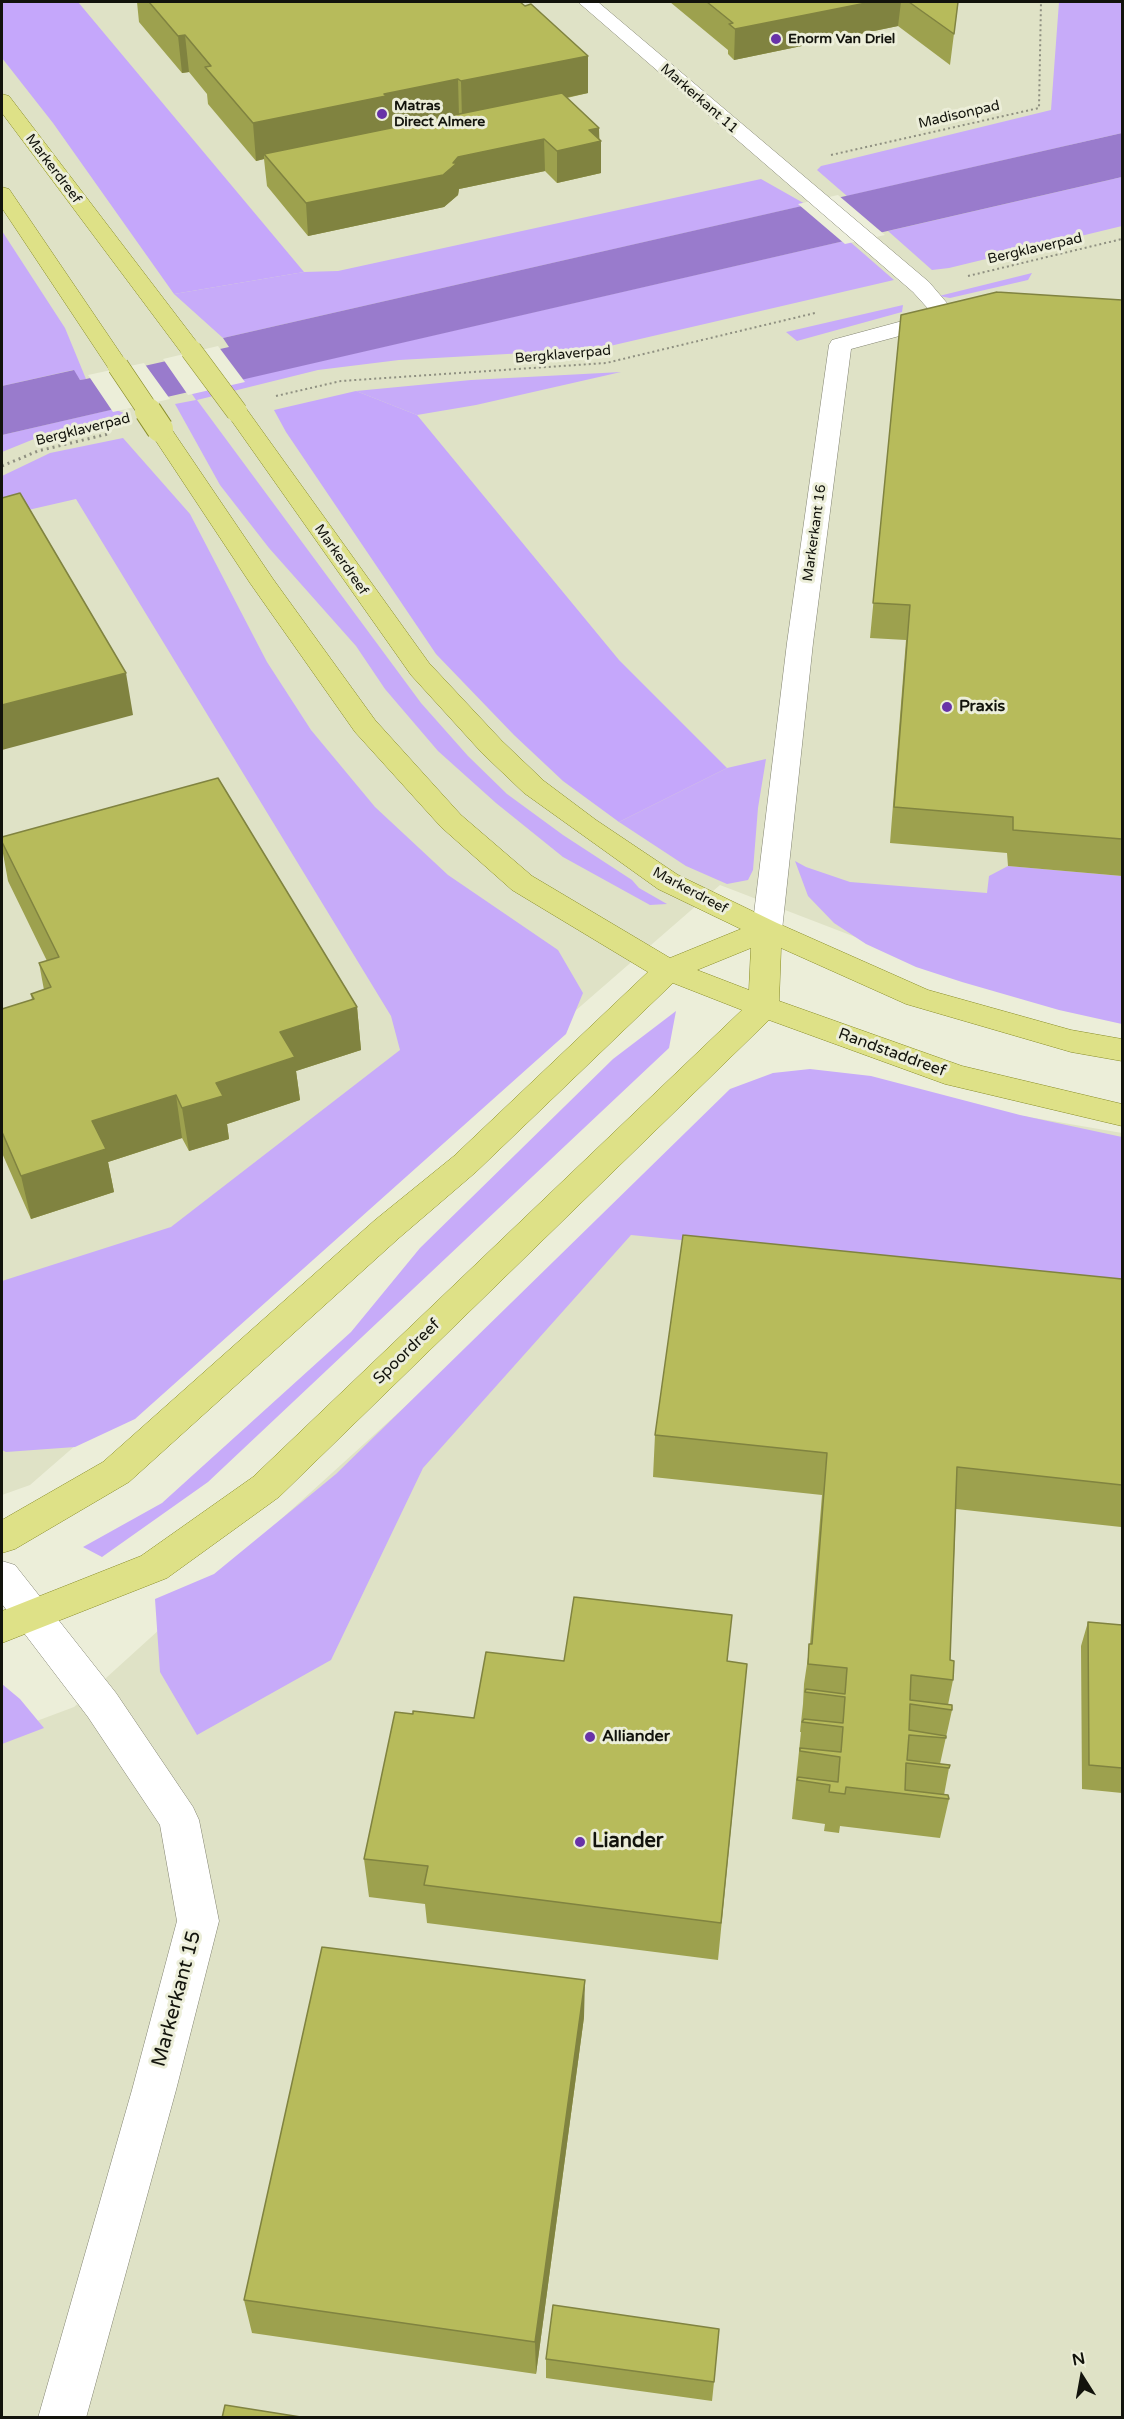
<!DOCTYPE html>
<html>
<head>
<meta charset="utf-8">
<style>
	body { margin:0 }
	#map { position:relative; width:1124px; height:2419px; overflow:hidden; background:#eceed9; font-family:"Varela Round",sans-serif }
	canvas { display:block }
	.frame { position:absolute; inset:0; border:3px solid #12130c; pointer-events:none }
	.north { position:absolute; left:1052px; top:2347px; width:60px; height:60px; -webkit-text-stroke:4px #eceed9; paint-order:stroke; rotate:349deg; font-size:16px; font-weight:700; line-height:24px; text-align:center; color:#12130c }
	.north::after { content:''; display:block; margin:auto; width:21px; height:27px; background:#12130c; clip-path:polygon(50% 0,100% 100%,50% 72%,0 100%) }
</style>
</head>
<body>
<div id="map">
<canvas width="1124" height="2419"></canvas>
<div class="frame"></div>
<div class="north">N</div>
</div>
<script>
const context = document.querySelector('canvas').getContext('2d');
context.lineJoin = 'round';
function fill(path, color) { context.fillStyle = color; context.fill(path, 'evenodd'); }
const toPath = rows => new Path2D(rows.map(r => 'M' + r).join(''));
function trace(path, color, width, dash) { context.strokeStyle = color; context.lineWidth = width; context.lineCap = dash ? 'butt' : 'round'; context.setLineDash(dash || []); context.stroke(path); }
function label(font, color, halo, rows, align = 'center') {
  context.font = font + ' "Varela Round",sans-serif'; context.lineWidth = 6; context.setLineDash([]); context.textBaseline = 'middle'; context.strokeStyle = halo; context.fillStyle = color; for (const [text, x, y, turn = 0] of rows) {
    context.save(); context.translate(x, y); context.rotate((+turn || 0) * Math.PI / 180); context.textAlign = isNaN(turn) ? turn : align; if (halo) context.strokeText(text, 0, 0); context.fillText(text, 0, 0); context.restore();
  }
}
fill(toPath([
	[2,2,1066,2,1068,146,1122,184,1122,1008,923,963,720,885,30,1485,2,1495],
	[773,1073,1122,1133,1122,2417,2,2418,2,1734,74,1707]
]), '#dfe2c6');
fill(toPath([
	[1059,2,1122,2,1122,133,847,196,817,170,821,166,834,163,1051,110],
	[1122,177,1122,226,949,268,932,270,888,231],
	[761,179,807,205,223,338,174,294,304,272,338,271],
	[2,231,65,328,86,379,80,380,73,370,2,386],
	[848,240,894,280,597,349,399,360,318,370,197,400,421,703,468,756,507,794,563,835,632,880,639,888,667,904,650,905,563,857,496,803,438,751,385,689,356,646,269,548,220,485,175,404,196,400,190,391],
	[1032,273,1028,280,950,298,939,296],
	[903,305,902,312,797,341,786,332],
	[621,372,476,405,417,415,356,391,471,380],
	[114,409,131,416,44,435,2,452,2,435],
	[123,438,190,514,267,662,311,730,375,807,448,875,558,950,583,993,566,1034,135,1419,75,1447,6,1452,2,1450,2,1281,171,1227,400,1050,391,1016,76,499,2,516,2,476,50,453],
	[766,759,758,808,753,870,748,880,727,884,686,866,619,822,727,768],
	[795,861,806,867,850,882,987,893,989,876,1008,866,1122,876,1122,1024,1059,1010,962,982,916,967,866,944,834,923,808,896],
	[676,1011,669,1048,208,1482,102,1557,83,1547,162,1503,351,1332,420,1248,613,1059],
	[810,1069,871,1076,1020,1115,1122,1137,1122,1284,631,1235,423,1468,331,1660,197,1735,160,1672,155,1599,214,1574,336,1474,730,1089,773,1073],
	[2,1684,20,1699,44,1728,2,1744]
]), '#c7abf9');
fill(toPath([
	[2,2,78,2,304,272,174,294,53,123,2,58],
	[356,391,417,415,619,660,727,768,619,822,563,781,514,735,436,654,286,432,274,410]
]), '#c5a7fb');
fill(toPath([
	[1122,133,1122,177,2,435,2,386,74,370,80,380,86,379,229,347,223,338]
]), '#997bcc');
fill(toPath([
	[838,195,885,235,845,244,798,204],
	[218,346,245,382,188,395,163,359],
	[144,363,170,399,113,412,88,375]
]), '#eceed9');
const minor = toPath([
	[578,2,598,2,929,282,958,316,955,321,851,349,813,643,782,930,777,937,767,940,757,937,752,930,787,643,829,345,832,340,932,313,913,292,578,2],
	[2,1561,15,1565,116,1693,193,1807,199,1820,219,1921,176,2090,86,2418,38,2418,132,2090,177,1921,160,1825,88,1717,2,1604,2,1561]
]);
const major = toPath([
	[2,94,9,96,199,345,202,350,199,355,191,357,183,355,2,113,2,94],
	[2,187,9,189,129,366,126,371,118,373,110,371,107,366,2,208,2,187],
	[237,405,245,407,429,663,502,741,544,781,596,820,678,875,777,923,928,990,1071,1030,1122,1039,1122,1061,1071,1052,906,1004,781,948,779,1001,962,1066,1122,1104,1122,1126,945,1084,769,1020,279,1497,167,1578,2,1643,2,1611,141,1556,253,1477,742,1010,673,983,476,1172,399,1238,129,1482,15,1549,2,1553,2,1520,103,1462,375,1220,454,1156,648,972,512,890,441,827,355,732,250,583,148,429,152,424,160,422,168,424,273,579,375,720,461,815,532,876,670,958,741,929,658,889,524,793,482,753,411,675,229,417,225,412,229,407,237,405],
	[751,948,749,990,697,970,751,948]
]);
trace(minor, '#838472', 1);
trace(major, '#888c28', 1);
trace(toPath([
	[831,155,1039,108,1041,2],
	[968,276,1122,239],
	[276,396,341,381,606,363,815,313]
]), '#8f9081', 2, [2, 3]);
trace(toPath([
	[2,466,38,451,108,434]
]), '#8f9081', 3, [2, 4]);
fill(minor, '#fff');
fill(major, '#dee187');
const majorBridgeFar1 = toPath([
	[191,350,237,412],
	[118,366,149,412]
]);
const majorBridge = toPath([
	[148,411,160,429]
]);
trace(majorBridgeFar1, '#888c28', 22, []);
trace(majorBridge, '#888c28', 28, []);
trace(majorBridgeFar1, '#dee187', 21);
trace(majorBridge, '#dee187', 26);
fill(toPath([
	[137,2,520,2,588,56,588,93,567,98,599,128,601,173,557,183,545,171,459,189,458,195,444,207,308,236,267,186,264,159,256,161,208,104,207,94,189,72,182,73,139,22],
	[670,2,958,2,950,65,898,26,734,60,728,54,728,50],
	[1122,300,1122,876,1008,866,1007,853,890,843,906,640,870,638,901,315],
	[2,837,357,1007,361,1050,296,1071,300,1100,227,1124,229,1139,189,1151,182,1138,108,1162,114,1192,31,1219,2,1153,2,1009,32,1000,31,994,44,990,39,963,47,961,8,881,2,848],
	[1122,1279,1122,1523,1121,1527,956,1509,950,1660,953,1680,948,1705,952,1710,940,1764,949,1768,944,1795,949,1799,940,1838,840,1826,839,1833,824,1831,825,1824,792,1819,801,1732,800,1732,803,1704,804,1684,810,1644,822,1495,653,1477,655,1435],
	[1088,1622,1122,1625,1122,1793,1082,1789,1081,1646],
	[564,1661,728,1662,747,1664,718,1960,427,1923,425,1904,369,1897,364,1859,413,1714,474,1718],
	[584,2017,536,2374,252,2333,244,2300],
	[546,2359,714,2382,712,2401,546,2378]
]), '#9da14e');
fill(toPath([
	[871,2,901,2,898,26,734,60,735,29],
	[185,35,189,72,182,73,178,36],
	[588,56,588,93,462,119,461,81],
	[458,79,459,116,264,154,264,159,256,161,253,123,384,94],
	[599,128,599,142,601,141,601,173,557,183,557,151,589,130],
	[544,139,545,171,459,189,458,195,444,207,308,236,306,203,453,163,458,157],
	[126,673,133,715,2,750,2,705],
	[357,1007,361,1050,296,1071,300,1100,227,1124,229,1139,189,1151,182,1108,216,1083,280,1032],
	[176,1095,182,1138,108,1162,114,1192,31,1219,21,1176,92,1121],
	[585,1980,584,2017,536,2374,535,2342]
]), '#808340');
const building = toPath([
	[149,2,520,2,525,6,531,4,588,56,461,81,458,79,384,94,386,96,253,123,205,67,211,66,185,35,178,36,149,2],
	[707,2,871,2,735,29,729,24,733,23,707,2],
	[909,2,958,2,954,34,909,2],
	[562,93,599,128,589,130,601,141,557,151,544,139,458,157,453,163,457,163,443,175,306,203,264,154,562,93],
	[997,292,1122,300,1122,839,1013,830,1013,817,894,807,910,605,873,603,901,315,997,292],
	[20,493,126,673,2,705,2,498,20,493],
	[218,778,357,1007,280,1032,295,1057,216,1083,223,1096,182,1108,176,1095,92,1121,106,1149,21,1176,2,1132,2,1009,34,999,31,994,51,987,39,963,59,957,2,842,2,837,218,778],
	[683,1235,1122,1279,1122,1485,957,1467,950,1660,954,1661,953,1680,911,1675,910,1700,952,1705,952,1710,910,1704,909,1730,946,1736,946,1738,909,1735,907,1760,950,1765,949,1768,906,1763,905,1790,948,1795,949,1799,846,1787,845,1794,829,1792,830,1785,797,1780,798,1777,838,1782,840,1757,800,1751,800,1748,841,1752,843,1727,802,1722,804,1719,843,1723,845,1697,805,1692,806,1689,845,1694,847,1668,808,1664,809,1644,812,1644,827,1453,655,1435,683,1235],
	[574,1597,732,1615,727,1661,747,1664,721,1923,424,1885,428,1866,364,1859,395,1712,413,1714,413,1711,474,1718,486,1652,564,1661,574,1597],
	[1088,1622,1122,1625,1122,1768,1089,1765,1088,1622],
	[322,1947,585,1980,535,2342,244,2300,322,1947],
	[553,2305,719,2329,714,2382,546,2359,553,2305],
	[225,2405,307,2418,222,2418,225,2405]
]);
fill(building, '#b7bb5b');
trace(building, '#808340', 1.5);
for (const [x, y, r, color] of [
	[776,39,6,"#6832a8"],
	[382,114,6,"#6832a8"],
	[947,707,6,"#6832a8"],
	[590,1737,6,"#6832a8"],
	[580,1842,6,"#6832a8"]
]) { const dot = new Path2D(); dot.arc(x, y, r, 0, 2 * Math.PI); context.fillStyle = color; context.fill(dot); trace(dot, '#eceed9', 2); }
label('bold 14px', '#12130c', '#eceed9', [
	["Enorm Van Driel",788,39],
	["Matras",394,106],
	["Direct Almere",394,122]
], 'left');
label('14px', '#12130c', '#eceed9', [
	["Markerkant 11",699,99,41],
	["Madisonpad",959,115,-13],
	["Markerdreef",53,169,53],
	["Bergklaverpad",1035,249,-13],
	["Bergklaverpad",563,355,-5],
	["Bergklaverpad",83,430,-14],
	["Markerkant 16",815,533,-82],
	["Markerdreef",341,560,55],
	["Markerdreef",690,891,28]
]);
label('bold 16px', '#12130c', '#eceed9', [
	["Praxis",959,707],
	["Alliander",602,1737]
], 'left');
label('16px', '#12130c', '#eceed9', [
	["Randstaddreef",892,1053,20],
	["Spoordreef",407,1352,-44]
]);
label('bold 20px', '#12130c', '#eceed9', [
	["Liander",592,1842]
], 'left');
label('20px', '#12130c', '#eceed9', [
	["Markerkant 15",177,1999,-75]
]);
</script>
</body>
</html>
